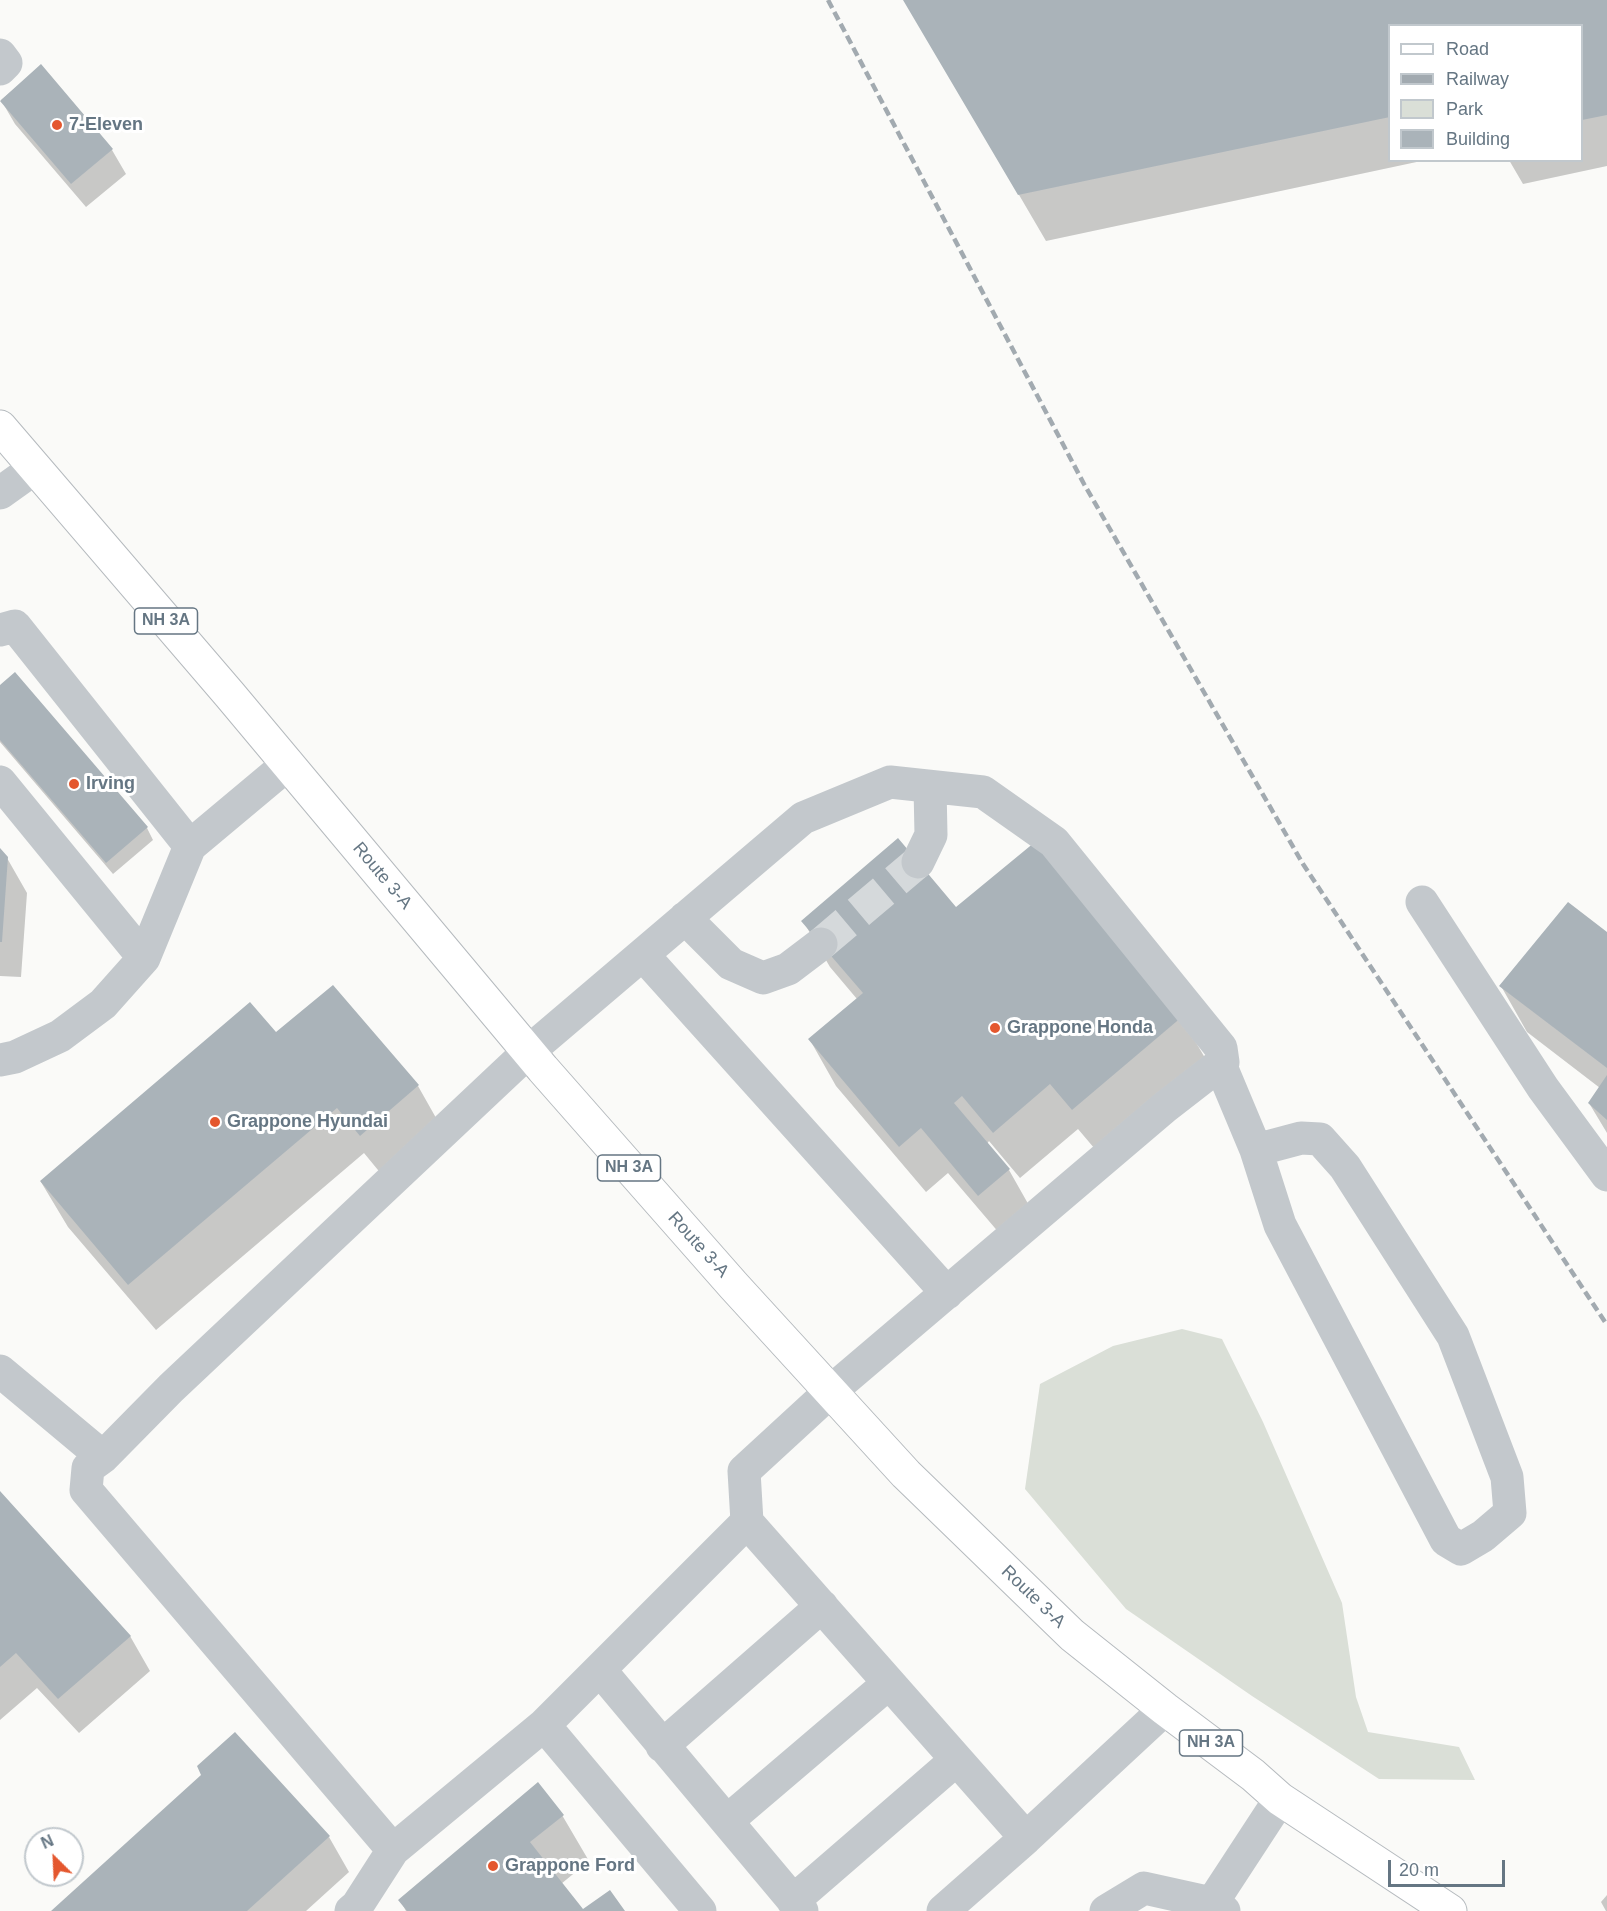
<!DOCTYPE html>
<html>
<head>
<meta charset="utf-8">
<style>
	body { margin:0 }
	#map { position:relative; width:1607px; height:1911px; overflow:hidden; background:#fafaf8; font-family:Helvetica,sans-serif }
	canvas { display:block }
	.legend { position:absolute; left:1388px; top:24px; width:195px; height:138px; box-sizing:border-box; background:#fff; border:2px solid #c1c8cd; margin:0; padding:8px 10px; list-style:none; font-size:18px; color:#657683 }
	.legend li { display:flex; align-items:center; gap:12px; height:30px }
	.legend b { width:30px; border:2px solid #c1c8cd }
	.north { position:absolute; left:24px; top:1827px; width:60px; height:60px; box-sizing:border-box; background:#fff; border:2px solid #c1c8cd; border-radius:50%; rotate:336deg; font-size:16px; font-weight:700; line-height:24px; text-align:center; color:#657683 }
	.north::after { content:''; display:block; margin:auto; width:21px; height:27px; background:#e4572e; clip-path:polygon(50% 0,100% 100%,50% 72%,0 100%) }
	.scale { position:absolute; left:1388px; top:1860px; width:117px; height:27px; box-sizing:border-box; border:3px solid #657683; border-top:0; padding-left:8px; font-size:18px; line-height:21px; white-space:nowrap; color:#657683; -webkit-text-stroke:4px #fff; paint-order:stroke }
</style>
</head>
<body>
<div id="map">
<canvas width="1607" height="1911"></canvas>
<ul class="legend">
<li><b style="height:8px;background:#fff"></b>Road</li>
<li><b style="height:8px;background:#a2aab0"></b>Railway</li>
<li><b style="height:16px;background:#dadfd7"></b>Park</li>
<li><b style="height:16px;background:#aab3b9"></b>Building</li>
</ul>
<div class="north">N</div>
<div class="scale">20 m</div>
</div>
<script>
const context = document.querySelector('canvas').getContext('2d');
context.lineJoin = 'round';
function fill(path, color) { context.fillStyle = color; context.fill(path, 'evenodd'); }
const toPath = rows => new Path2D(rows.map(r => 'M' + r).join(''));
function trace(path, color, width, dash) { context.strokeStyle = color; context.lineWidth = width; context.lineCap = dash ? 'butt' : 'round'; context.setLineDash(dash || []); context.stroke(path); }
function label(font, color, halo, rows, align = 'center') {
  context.font = font + ' Helvetica,sans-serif'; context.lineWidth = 6; context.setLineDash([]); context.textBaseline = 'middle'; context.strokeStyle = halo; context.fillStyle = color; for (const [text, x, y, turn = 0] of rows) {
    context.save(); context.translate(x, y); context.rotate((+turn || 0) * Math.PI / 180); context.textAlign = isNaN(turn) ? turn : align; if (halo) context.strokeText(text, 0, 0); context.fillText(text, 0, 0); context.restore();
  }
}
fill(toPath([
	[1182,1329,1222,1339,1263,1422,1342,1603,1356,1697,1368,1732,1459,1747,1475,1780,1379,1779,1252,1696,1126,1609,1025,1489,1040,1384,1113,1346]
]), '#dadfd7');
fill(toPath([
	[905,0,1607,0,1607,166,1523,184,1509,160,1582,160,1582,26,1390,26,1390,160,1426,160,1046,241],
	[41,66,112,150,126,174,86,207,15,124,1,100],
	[15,674,147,828,153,840,113,874,0,742,0,687],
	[0,850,7,858,27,893,21,977,0,976],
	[956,910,1181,1017,1208,1063,1100,1155,1078,1129,1020,1178,989,1141,987,1144,1009,1170,1035,1216,1006,1241,948,1173,926,1192,836,1086,810,1040,857,999,830,967,803,921],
	[1607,934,1607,1133,1589,1103,1600,1088,1527,1032,1501,986],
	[332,987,418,1086,444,1132,387,1181,364,1153,156,1330,68,1227,41,1182,276,1034],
	[0,1494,130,1636,150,1671,79,1733,37,1688,0,1720],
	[562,1815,589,1861,561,1884,583,1911,623,1911,406,1911,400,1900],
	[329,1837,349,1872,306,1911,54,1911],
	[1607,1895,1607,1911,1606,1911,1601,1902]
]), '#0003');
fill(toPath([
	[903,0,1607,0,1607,115,1582,120,1582,26,1390,26,1390,117,1018,195],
	[41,64,113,149,71,184,0,101],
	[15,672,148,827,106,863,0,740,0,685],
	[898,838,956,907,1035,842,1183,1016,1072,1110,1050,1084,993,1133,962,1096,954,1103,1010,1169,978,1196,921,1128,899,1147,808,1039,863,993,801,921],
	[0,848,8,857,2,942,0,942],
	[1568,902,1607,932,1607,1068,1499,986],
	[333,985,419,1085,360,1136,337,1108,128,1285,40,1181,250,1002,276,1032],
	[1607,1075,1607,1120,1588,1103],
	[0,1491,131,1636,58,1699,16,1653,0,1667],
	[235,1732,330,1836,247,1911,51,1911,201,1775,197,1766],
	[538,1782,564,1815,530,1842,583,1909,610,1890,625,1911,407,1911,398,1900]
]), '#aab3b9');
trace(toPath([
	[821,944,918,862]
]), '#d5d9db', 33, [33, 16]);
const major = toPath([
	[0,427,230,695,543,1069,734,1286,906,1474,1072,1635,1165,1709,1253,1775,1280,1799,1450,1911]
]);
trace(major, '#b5babe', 35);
trace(toPath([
	[0,55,6,63,0,69],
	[0,493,35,468],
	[0,630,15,626,190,846],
	[0,782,144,958],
	[918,862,931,835,930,787],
	[1422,902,1543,1088,1607,1175],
	[685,918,731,964,763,978,788,969,821,944],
	[643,955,947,1293],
	[0,1060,15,1057,60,1036,103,1004,144,958,190,846,288,764],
	[1220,1064,1256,1150,1280,1225,1446,1540,1461,1549,1483,1536,1510,1513,1507,1477,1453,1336,1345,1167,1320,1139,1301,1138,1256,1150],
	[0,1371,103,1457],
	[747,1522,1026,1838],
	[600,1670,802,1911],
	[544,1725,393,1850,86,1490,88,1468,103,1457,171,1388,528,1052,803,818,890,782,983,792,1054,842,1221,1048,1223,1062,1165,1107,831,1391,744,1471,747,1522,544,1725,700,1911],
	[662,1746,822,1606],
	[727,1821,889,1683],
	[793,1901,956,1760],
	[351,1911,357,1906,393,1850],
	[943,1911,1026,1838,1165,1709],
	[1106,1911,1144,1888,1212,1903],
	[1224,1911,1212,1903,1280,1799]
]), '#c3c8cc', 33);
trace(major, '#fff', 33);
trace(toPath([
	[828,0,1084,484,1303,864,1607,1325]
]), '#a2aab0', 4.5, [9, 4.5]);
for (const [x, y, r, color] of [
	[57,125,6,"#e4572e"],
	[74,784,6,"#e4572e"],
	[995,1028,6,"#e4572e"],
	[215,1122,6,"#e4572e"],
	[493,1866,6,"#e4572e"]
]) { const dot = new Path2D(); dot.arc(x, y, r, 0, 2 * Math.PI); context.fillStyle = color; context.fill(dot); trace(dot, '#fff', 2); }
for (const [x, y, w] of [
	[166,621,63],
	[629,1168,63],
	[1211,1743,63]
]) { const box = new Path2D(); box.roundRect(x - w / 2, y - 13, w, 26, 4.5); context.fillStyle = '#fff'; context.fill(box); trace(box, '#657683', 1.5); }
label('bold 16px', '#657683', null, [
	["NH 3A",166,621],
	["NH 3A",629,1168],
	["NH 3A",1211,1743]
]);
label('bold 18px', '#657683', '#fff', [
	["7-Eleven",69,125],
	["Irving",86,784],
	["Grappone Honda",1007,1028],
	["Grappone Hyundai",227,1122],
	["Grappone Ford",505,1866]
], 'left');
label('18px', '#657683', '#fff', [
	["Route 3-A",382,876,50],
	["Route 3-A",698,1245,48],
	["Route 3-A",1033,1597,44]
]);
</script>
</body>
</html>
